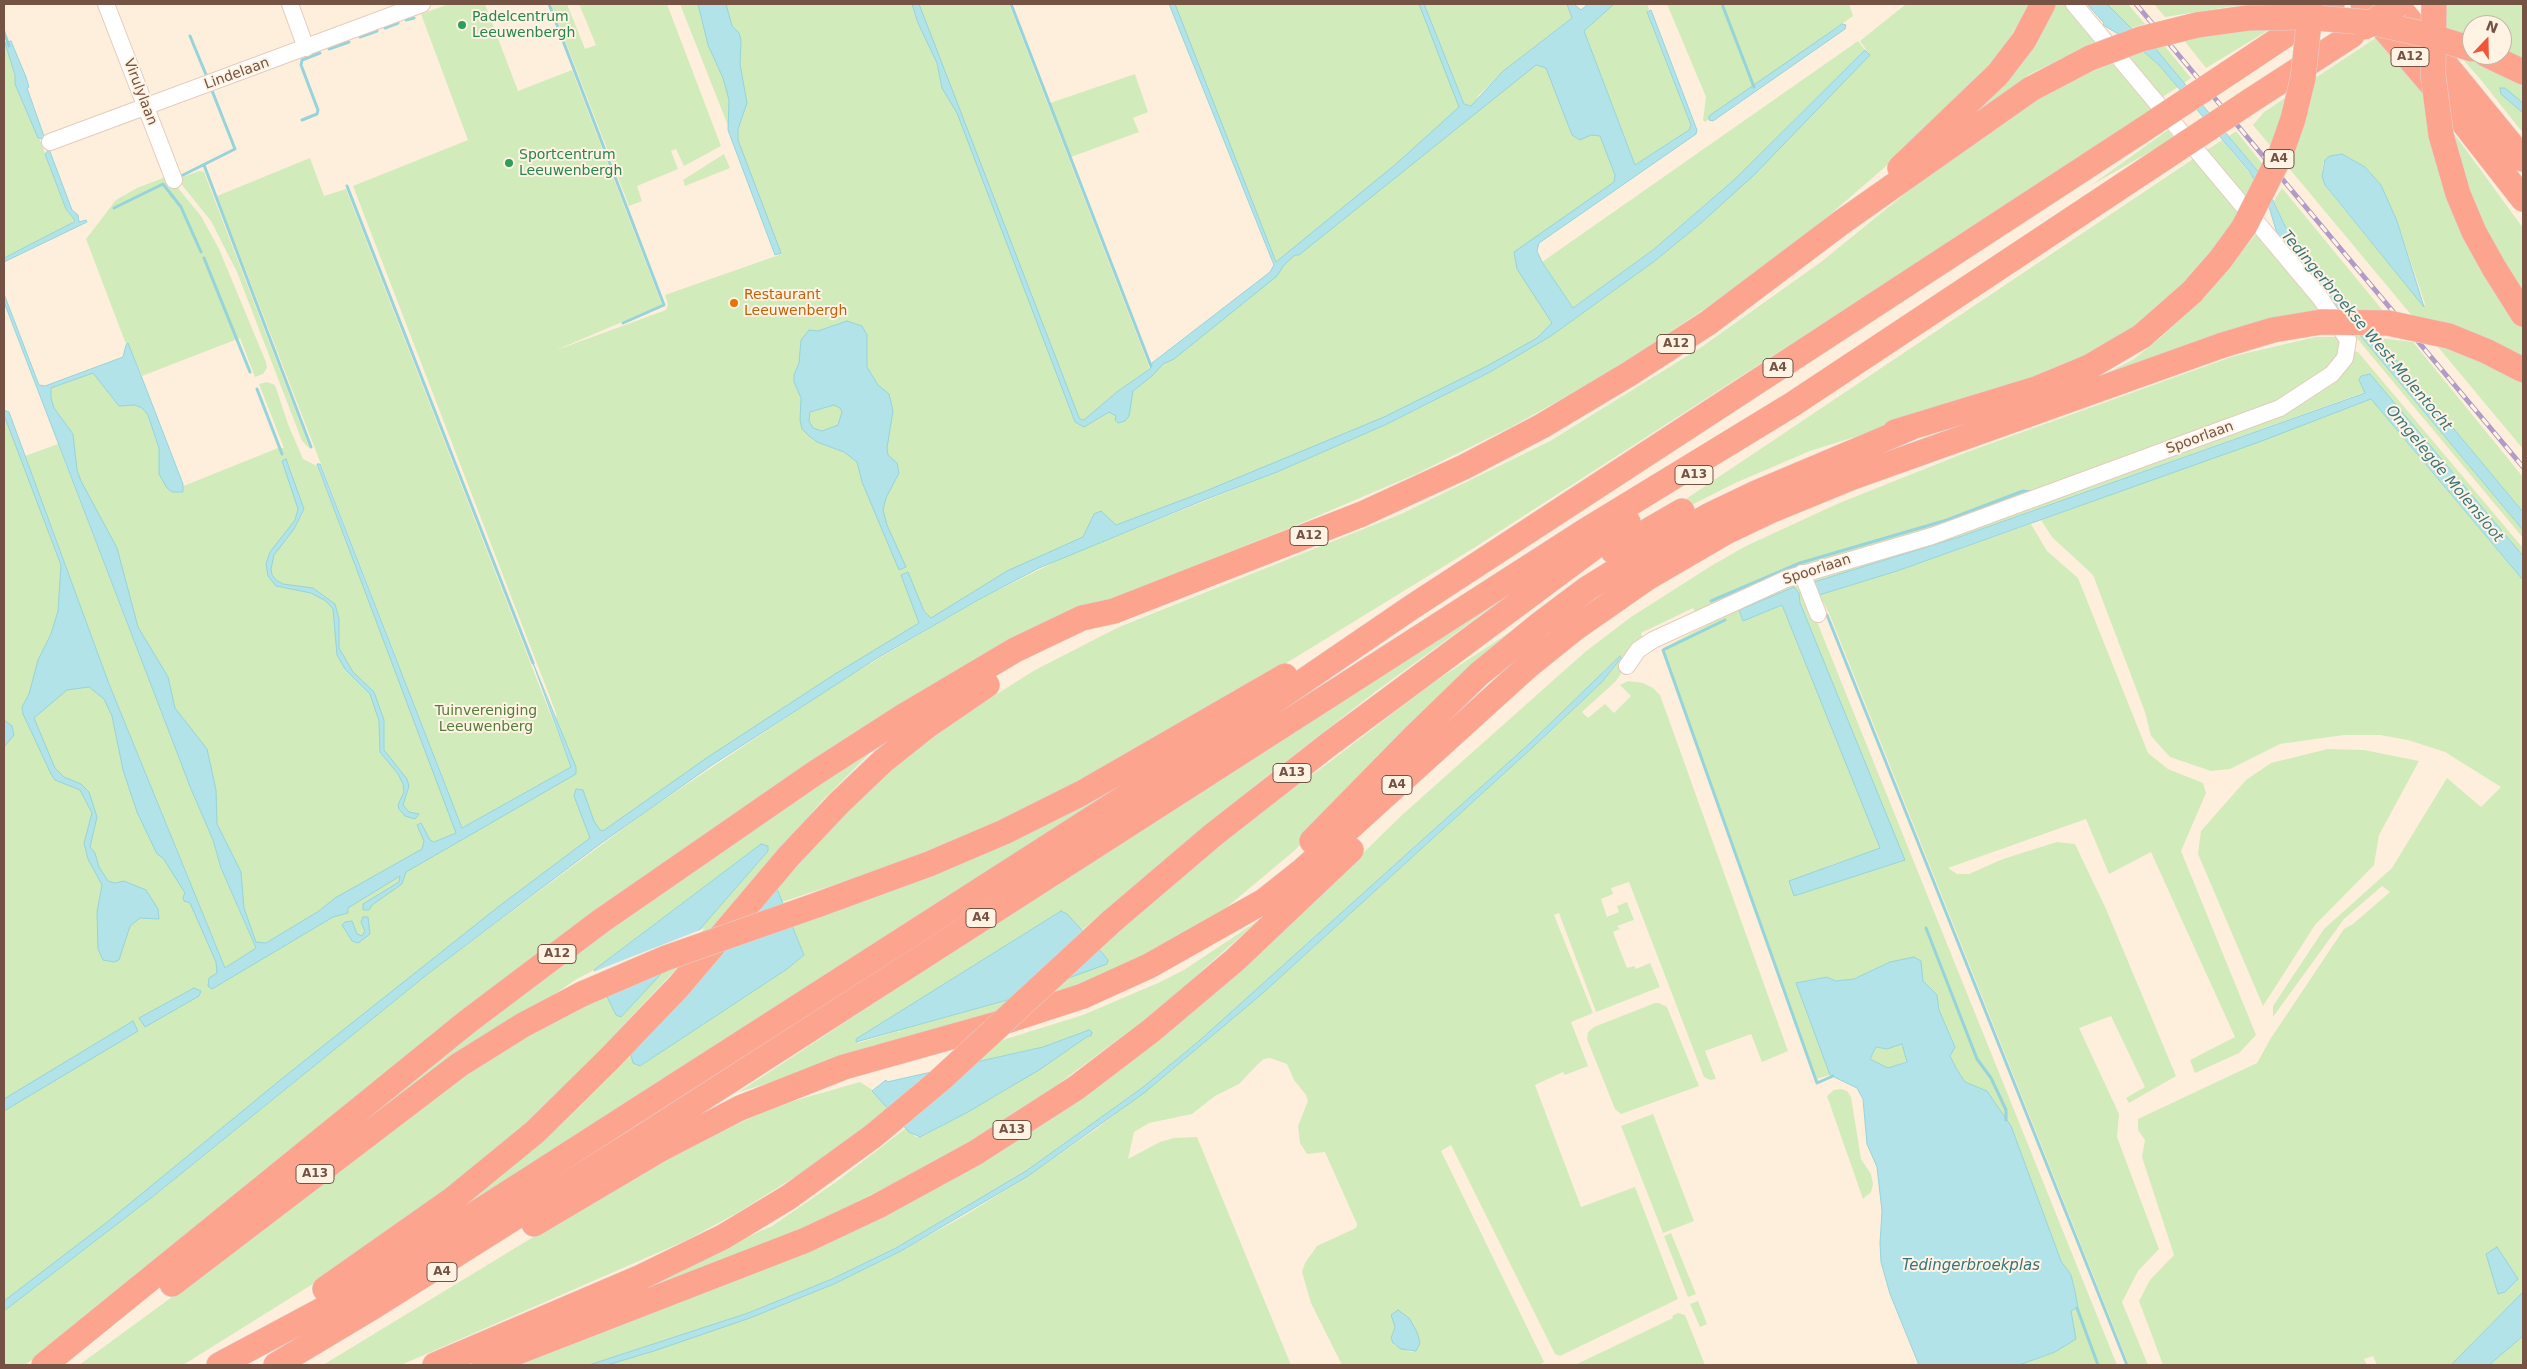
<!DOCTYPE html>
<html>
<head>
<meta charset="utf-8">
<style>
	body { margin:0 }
	#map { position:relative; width:2527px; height:1369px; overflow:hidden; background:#feefdd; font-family:"DejaVu Sans",sans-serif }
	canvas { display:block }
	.frame { position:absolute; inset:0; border:5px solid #745244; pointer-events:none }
	.north { position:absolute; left:2462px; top:15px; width:50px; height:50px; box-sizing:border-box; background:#fff3e4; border:1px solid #c7b3a4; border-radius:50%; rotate:21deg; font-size:14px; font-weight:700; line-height:20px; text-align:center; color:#745244 }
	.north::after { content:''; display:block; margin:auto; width:18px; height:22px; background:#f25538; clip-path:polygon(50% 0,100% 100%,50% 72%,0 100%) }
</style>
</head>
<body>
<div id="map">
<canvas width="2527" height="1369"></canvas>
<div class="frame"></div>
<div class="north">N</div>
</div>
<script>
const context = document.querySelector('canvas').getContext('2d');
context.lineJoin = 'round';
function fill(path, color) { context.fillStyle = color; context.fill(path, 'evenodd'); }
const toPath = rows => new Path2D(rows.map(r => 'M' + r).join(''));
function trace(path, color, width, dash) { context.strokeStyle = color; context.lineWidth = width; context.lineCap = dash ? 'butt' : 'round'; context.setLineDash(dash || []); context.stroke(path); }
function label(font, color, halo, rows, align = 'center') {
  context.font = font + ' "DejaVu Sans",sans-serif'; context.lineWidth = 4; context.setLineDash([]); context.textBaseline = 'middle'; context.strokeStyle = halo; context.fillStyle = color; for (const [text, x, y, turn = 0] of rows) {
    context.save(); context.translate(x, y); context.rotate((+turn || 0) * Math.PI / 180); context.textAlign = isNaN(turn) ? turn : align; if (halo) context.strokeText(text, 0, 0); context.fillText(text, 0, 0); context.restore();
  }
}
fill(toPath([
	[449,4,485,4,518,91,572,70,662,305,554,351,666,310,668,305,665,295,779,255,680,4,1009,4,1150,369,1118,391,1085,420,1080,419,1078,415,1077,420,1087,423,1273,274,1276,267,1172,4,1422,4,1465,113,1574,26,1632,175,1533,245,1566,323,1539,341,1374,425,1100,536,973,596,708,763,497,915,4,1305,4,412,111,697,225,974,259,953,41,389,128,357,181,487,278,448,284,448,259,384,267,382,275,385,288,424,303,459,317,466,463,839,574,772,557,724,556,713,353,186,468,140,421,14],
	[551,4,567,4,585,49,596,45,579,4,667,4,721,146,684,166,676,149,671,151,678,169,637,186,642,201,629,206],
	[1424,4,1567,4,1572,18,1502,72,1478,96,1475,104,1471,106,1464,104],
	[1614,4,1647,4,1649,9,1647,12,1691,125,1689,130,1635,165,1584,31],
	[1667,4,1849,4,1853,16,1705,122,1703,120,1706,97],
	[1906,4,2031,4,1997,57,1937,122,1803,238,1709,306,1605,375,1511,427,1416,474,1292,527,1036,630,946,681,147,1272,25,1365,4,1365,4,1311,151,1198,429,973,647,811,839,682,978,600,1065,557,1277,472,1385,425,1490,372,1551,336,1656,260,1701,223,1870,55,1860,41],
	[2055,4,2068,4,2100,40,2030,74,1977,113,1959,129],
	[2107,4,2128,4,2145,24,2131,28],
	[2154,4,2265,4,2228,7,2165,17],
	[2431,4,2523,4,2523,133,2481,80,2421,12],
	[2472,25,2502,25,2502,55,2472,55],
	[2272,28,2206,68,2183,39,2214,32],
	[2377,37,2426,95,2523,228,2523,303,2483,270,2523,328,2523,449,2253,125,2264,112],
	[2342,154,2365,167,2381,185,2397,221,2425,304,2424,306,2329,191,2322,176,2323,164,2325,160],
	[4,38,15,75,15,84,40,140,66,209,74,219,71,224,4,258],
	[1858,41,1865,50,1735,179,1653,250,1573,308,1542,262],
	[2163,44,2191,78,2184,83,2154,47],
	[2142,49,2159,65,2178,87,2161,98,2125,55],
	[2111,61,2155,114,1811,331,1477,546,1262,678,1134,753,1014,814,894,865,782,902,777,889,835,824,889,772,951,723,1035,670,1119,627,1401,514,1550,441,1700,348,1821,262,1928,175,2018,109],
	[1135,74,1148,112,1133,118,1139,132,1071,157,1050,103],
	[2168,130,2174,138,2090,186],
	[2236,131,2265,167,2261,175,2229,136],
	[2222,140,2257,182,2245,204,2204,152],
	[724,154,730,168,685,186,683,180],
	[2196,157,2241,214,2212,253,2163,306,2111,344,2040,379,1810,451,1733,484,1658,522,1656,519],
	[310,158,324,196,346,189,571,767,462,828,217,196],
	[199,171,204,172,310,449,302,441,237,272,211,221,177,179],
	[168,176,201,216,219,249,266,362,267,368,263,374,255,377,240,338,142,376,128,344,126,344,86,239,116,200,137,188],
	[2282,188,2384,312,2354,310,2285,226,2274,201],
	[2256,234,2324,311,2088,383,2134,359,2160,338,2205,297],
	[2355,336,2361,336,2523,530,2523,538],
	[2316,337,2341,337,2340,355,2329,370,2271,408,1696,615,1693,608,1641,633,1643,640,1616,681,1582,712,1588,718,1605,704,1614,713,1631,696,1620,685,1628,681,1643,683,1653,688,1660,695,1788,1051,1762,1062,1751,1034,1705,1051,1716,1079,1710,1080,1704,1077,1629,882,1611,888,1613,894,1601,899,1607,917,1619,912,1617,906,1627,902,1634,920,1617,926,1620,929,1613,932,1627,968,1634,966,1636,969,1650,963,1660,987,1596,1012,1559,913,1554,915,1593,1013,1571,1022,1588,1066,1565,1075,1563,1072,1535,1085,1581,1207,1635,1187,1678,1299,1560,1356,1555,1354,1451,1145,1441,1151,1544,1362,1539,1365,1342,1365,1311,1303,1302,1272,1305,1263,1317,1246,1356,1228,1357,1224,1325,1152,1307,1154,1300,1143,1298,1126,1308,1101,1306,1095,1294,1080,1287,1064,1270,1058,1264,1059,1258,1064,1239,1084,1215,1096,1192,1114,1149,1123,1134,1132,1128,1159,1160,1142,1174,1138,1197,1137,1291,1365,607,1365,750,1318,834,1284,901,1251,964,1216,1028,1176,1096,1129,1168,1073,1263,993,1533,747,1602,682,1621,658,1620,656,1530,743,1199,1041,1142,1088,1026,1171,896,1248,832,1279,748,1313,589,1365,509,1365,919,1197,1359,857,1402,815,1585,652,1631,617,1711,566,1746,546,1837,504,1967,452,2234,356],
	[1413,1326,1420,1343,1412,1352,1394,1345,1391,1338,1395,1327],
	[2378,338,2413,342,2523,477,2523,512],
	[2354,351,2358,352,2523,548,2523,556,2370,374,2361,376,2359,380,2365,392,1959,537,1814,582,1819,600,1822,601,1819,595,1897,571,2031,524,2047,551,2078,578,2148,753,2168,769,2203,783,2206,793,2181,851,2256,1035,2239,1053,2195,1073,2190,1060,2235,1037,2151,852,2109,874,2086,819,1948,868,1957,874,1969,874,2003,859,2057,842,2075,844,2106,909,2176,1076,2129,1103,2126,1098,2145,1087,2111,1016,2079,1028,2119,1114,2117,1137,2159,1249,2138,1271,2122,1302,2148,1365,2129,1365,1829,613,1823,602,1816,602,1809,582,1814,574,1939,537,2251,424,2296,405,2323,389,2342,375],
	[2371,399,2523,580,2523,1292,2451,1365,2377,1365,2373,1356,2364,1359,2367,1365,2163,1365,2139,1301,2150,1280,2174,1255,2142,1157,2145,1140,2138,1130,2138,1119,2257,1063,2271,1038,2344,929,2353,924,2390,892,2382,886,2344,919,2273,1017,2273,1006,2324,929,2392,868,2447,778,2481,807,2501,787,2445,752,2408,740,2380,735,2344,735,2280,744,2230,769,2211,771,2170,757,2151,736,2145,712,2093,575,2052,537,2041,520],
	[58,444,191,789,213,840,221,868,256,949,225,968,109,684,25,456],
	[1793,580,1803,587,2117,1365,2019,1365,2055,1352,2071,1311,2078,1307,2074,1287,2071,1275,2061,1261,2011,1126,1987,1091,1965,1082,1956,1068,1950,1056,1955,1046,1939,1010,1937,995,1923,981,1890,962,1854,979,1836,981,1827,977,1796,983,1830,1075,1817,1079,1663,648],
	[1799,593,1800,603,1904,860,1794,896,1831,865,1881,849,1782,605,1743,621,1739,610],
	[1508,595,1375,692,1258,783,1082,930,1061,911,855,1040,858,1043,898,1031,899,1033,900,1030,1011,999,1108,960,1100,950,1120,930,1237,828,1327,764,1431,684,1519,626,1451,697,1294,851,1185,942,1115,978,739,1092,932,965],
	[1230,719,399,1251,579,1103,631,1055,634,1063,640,1066,787,969,804,955,791,923],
	[878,745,821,802,678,967,603,1047,520,1130,429,1205,324,1277,183,1365,79,1365,228,1256,441,1089,539,1026,607,996,616,1014,621,1017,768,851,767,846,761,844,594,970,575,980,328,1151,562,959],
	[2328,749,2364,750,2419,761,2379,835,2374,865,2315,925,2263,1006,2198,854,2201,831,2246,780,2271,763],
	[1259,920,1155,1012,1034,1102,929,1166,806,1227,718,1267,564,1318,772,1226,836,1182,906,1128,916,1137,925,1135,1001,1093,1091,1034,1089,1030,1043,1047,949,1068,996,1042,1083,1015,1158,983,1184,970],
	[1655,1003,1659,1003,1667,1007,1699,1086,1621,1114,1615,1109,1587,1039,1588,1032,1594,1027],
	[1902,1043,1907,1061,1888,1069,1870,1059,1876,1047,1887,1049],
	[860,1082,874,1091,890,1110,809,1168,737,1213,687,1240,401,1365,323,1365,594,1200,677,1152,776,1106],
	[1841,1089,1847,1091,1851,1097,1861,1159,1871,1174,1873,1184,1871,1192,1863,1199,1827,1096,1834,1090],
	[1653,1114,1694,1221,1663,1233,1621,1126],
	[1671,1233,1696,1294,1688,1297,1664,1236],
	[1698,1301,1707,1324,1700,1327,1690,1304],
	[1678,1313,1685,1315,1705,1365,1575,1365,1673,1318,1672,1316],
	[2523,1336,2523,1365,2489,1365,2492,1362]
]), '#d2ebbb');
const water = toPath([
	[698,4,726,4,732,26,739,33,741,40,740,64,747,103,738,129,738,140,781,253,775,255,728,130,729,100,723,78,708,45,698,4],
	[912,4,919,4,1078,415,1080,419,1084,420,1118,391,1150,369,1152,363,1270,272,1274,265,1169,4,1175,4,1276,262,1396,164,1459,107,1419,4,1424,4,1464,104,1471,106,1502,72,1572,18,1567,4,1574,4,1581,10,1588,4,1614,4,1584,31,1635,165,1689,130,1691,125,1647,12,1651,10,1697,130,1696,134,1539,243,1537,251,1542,262,1573,308,1653,250,1735,179,1865,50,1870,55,1753,176,1701,223,1656,260,1551,336,1490,372,1385,425,1277,472,1204,500,1039,568,978,600,874,660,712,765,600,844,429,973,151,1198,4,1311,4,1301,106,1223,284,1077,498,907,590,838,574,796,576,789,583,790,594,821,600,830,603,831,708,757,835,674,919,623,901,575,908,572,924,611,931,618,1007,571,1083,537,1094,514,1101,511,1116,525,1201,493,1384,417,1487,366,1537,338,1552,323,1517,269,1514,252,1614,182,1615,175,1600,136,1591,135,1580,140,1572,135,1546,68,1536,65,1299,255,1295,255,1284,265,1277,276,1174,359,1163,364,1152,376,1133,391,1129,416,1125,421,1118,423,1115,420,1116,416,1109,412,1084,427,1075,422,957,113,942,88,937,63,918,23,912,4],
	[2087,4,2107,4,2131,28,2154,47,2246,157,2261,175,2285,226,2523,512,2523,530,2278,237,2270,210,2258,185,2249,171,2159,65,2134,43,2103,25,2104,23,2087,4],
	[1842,24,1846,25,1845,29,1713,121,1709,120,1709,116,1842,24],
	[11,41,26,77,29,87,27,88,45,139,38,138,15,84,15,75,5,43,11,41],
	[2500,88,2505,88,2523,103,2523,113,2501,94,2500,88],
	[49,149,72,210,78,215,79,222,86,220,87,222,4,262,4,258,74,222,74,219,66,209,45,154,49,149],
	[2342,154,2365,167,2381,185,2397,221,2424,307,2325,185,2322,176,2325,160,2330,156,2342,154],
	[4,294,39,385,45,386,123,357,126,345,128,343,142,378,183,484,183,492,172,492,167,488,159,474,159,448,148,415,142,408,135,405,119,406,93,373,51,388,51,398,54,408,73,434,77,470,81,481,117,548,138,627,168,677,175,708,207,749,216,790,217,824,241,872,244,908,256,942,266,943,319,911,335,898,422,849,424,841,417,825,421,823,430,840,434,842,456,833,317,464,320,464,462,828,571,767,533,663,576,767,576,774,406,872,402,884,372,905,369,910,363,910,363,904,399,882,400,876,348,908,348,913,333,917,212,989,208,986,209,978,217,973,216,962,190,903,184,901,183,897,185,893,163,858,157,854,137,812,123,770,112,716,104,699,89,687,67,690,34,718,55,768,64,777,81,784,89,792,97,817,90,847,95,853,99,867,108,881,115,883,124,881,146,890,158,909,159,919,140,918,130,926,119,960,114,962,103,960,98,949,97,912,102,885,88,859,84,843,92,813,80,790,55,780,51,774,23,714,22,707,29,694,38,660,51,634,58,611,61,565,4,415,4,410,9,412,109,684,225,968,256,948,221,868,213,840,191,789,4,302,4,294],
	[847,321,862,326,867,335,867,367,878,385,889,394,893,411,887,448,888,455,897,463,899,473,886,498,883,510,887,525,906,567,899,570,862,482,857,462,844,452,817,442,809,436,802,429,800,420,801,398,794,382,794,375,799,363,801,340,809,330,818,331,847,321],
	[834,405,840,408,842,412,838,425,822,431,813,428,809,421,810,412,834,405],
	[2370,374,2523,556,2523,580,2371,399,2259,442,1897,571,1819,595,1814,582,1959,537,2365,393,2359,380,2361,376,2370,374],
	[286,459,304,509,294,529,274,555,271,569,272,575,276,580,283,584,313,588,335,604,339,619,339,648,353,672,374,692,384,720,384,750,407,779,409,786,403,805,409,812,419,814,415,819,405,816,399,809,398,805,404,792,403,784,398,774,380,752,379,721,370,694,345,669,337,655,333,609,326,601,311,593,276,586,268,576,266,564,270,552,295,520,298,509,282,461,286,459],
	[1794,587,1799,593,1800,603,1905,860,1794,896,1789,881,1880,848,1782,605,1743,621,1739,610,1794,587],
	[1620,656,1621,658,1602,682,1533,747,1263,993,1144,1093,1028,1176,901,1251,834,1284,750,1318,654,1351,607,1365,589,1365,748,1313,832,1279,896,1248,1026,1171,1142,1088,1199,1041,1530,743,1620,656],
	[4,720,12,726,14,735,4,747,4,720],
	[761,844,768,846,768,851,660,975,621,1017,616,1015,594,970,761,844],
	[777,889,804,955,787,969,640,1066,633,1063,631,1055,777,889],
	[1061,911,1067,914,1100,950,1108,960,1107,964,1011,999,856,1042,856,1039,1061,911],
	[363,917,368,917,370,934,358,943,352,941,342,925,345,922,352,921,357,934,362,936,365,931,361,922,363,917],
	[1914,957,1921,961,1923,981,1937,995,1939,1010,1955,1047,1950,1056,1956,1068,1965,1082,1987,1091,2011,1126,2061,1261,2071,1275,2074,1287,2078,1307,2071,1311,2076,1339,2055,1352,2019,1365,1919,1365,1890,1294,1881,1262,1880,1243,1882,1211,1877,1167,1867,1144,1863,1099,1857,1088,1830,1075,1796,983,1827,977,1836,981,1854,979,1890,962,1914,957],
	[1902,1044,1907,1062,1888,1068,1870,1059,1876,1047,1887,1049,1902,1044],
	[194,988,201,991,199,996,145,1027,139,1018,194,988],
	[133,1021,138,1031,4,1111,4,1099,133,1021],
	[1089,1030,1092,1032,1091,1036,1088,1036,1039,1070,968,1112,920,1137,909,1132,872,1091,886,1080,887,1082,1043,1047,1089,1030],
	[2497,1247,2518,1279,2505,1292,2498,1294,2486,1254,2497,1247],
	[2523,1292,2523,1336,2489,1365,2451,1365,2523,1292],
	[1398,1310,1409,1318,1417,1332,1420,1343,1416,1351,1401,1349,1393,1343,1391,1338,1395,1327,1391,1315,1398,1310]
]);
fill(water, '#b1e3e8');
trace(water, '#96d4da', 1);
fill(toPath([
	[705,928,671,967,604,995,593,972]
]), '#feefdd');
trace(toPath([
	[549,4,664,305,623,323],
	[1011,4,1151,366],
	[1722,4,1754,87],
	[406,20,414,18],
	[385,28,398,23],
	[4,32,9,46],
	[190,36,207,77],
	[360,37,377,31],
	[329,49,349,42],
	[302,120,317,114,318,110,301,65,302,60,320,53],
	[204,165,311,447],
	[181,176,235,149,211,88],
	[347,186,533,663],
	[114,208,163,184,181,207,201,252],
	[204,258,250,372],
	[257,389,282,454],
	[1711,601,1800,563,1947,520,2023,491,2031,492],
	[1827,615,2127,1365],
	[1725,620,1663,650,1817,1083,1833,1076],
	[1926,928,1977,1059,1991,1078,2006,1110,2006,1120],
	[2077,1308,2098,1365]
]), '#96d4da', 3);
const minor = toPath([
	[106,4,174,180],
	[290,4,306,48],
	[50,142,422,4],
	[1802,573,1818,614],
	[1627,666,1638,650,1653,640,1786,579,1932,536,2280,408,2332,374,2345,358,2348,340,2321,299,2074,4]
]);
const highway = toPath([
	[2363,4,2455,112,2523,199],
	[2396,4,2523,159],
	[2487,55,2523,72],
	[2227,74,2332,4],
	[2250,101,2352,35],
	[1900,168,1998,74,2024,40,2043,4],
	[2494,268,2523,314],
	[1895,432,2036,389,2089,367,2142,336,2192,292],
	[1613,551,1682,511],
	[1312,841,1413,738,1479,674,1540,624,1588,588,1662,542,1710,515,1756,493,1910,428],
	[817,905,929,864,1004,832,1082,793,1285,676],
	[1112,921,1213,835,1328,745,1628,522],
	[534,1224,659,1150,740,1108,844,1067,997,1024,1083,996,1149,966,1264,901,1303,870,1528,666,1574,629,1647,578,1726,532,1770,511,1853,477,2223,345],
	[172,1284,459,1065,523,1025,582,994],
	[325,1289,453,1199,535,1132,610,1058,679,986,789,856,839,803,883,761,927,726,987,685],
	[44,1365,467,1022,601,921,815,773,902,717,1015,650,1082,618,1114,611,1362,514,1464,467,1542,426,1629,374,1708,323,1842,222,2031,89],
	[219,1365,320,1311,492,1203,1261,710,1412,607,2144,129],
	[276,1365,376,1305,636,1141,1585,531,1793,404,2167,156],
	[435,1365,641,1277,723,1237,789,1197,873,1136],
	[484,1365,806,1240,878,1206,975,1153,1076,1088,1152,1030,1235,960,1351,850]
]);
trace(minor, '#e4ccbc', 18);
trace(highway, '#ded5d2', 26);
trace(minor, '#fff', 16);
trace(highway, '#fda48e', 25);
const rail = toPath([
	[2136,4,2523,467]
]);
trace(rail, '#b09cc6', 5);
trace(rail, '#fff3e4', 3, [9]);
const highwayBridge = toPath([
	[2434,4,2433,75,2441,135,2458,194,2474,232,2494,268],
	[2365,27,2399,4],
	[2031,89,2090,58,2141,39,2197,25,2248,18,2306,17,2374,23,2423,34,2472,49],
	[2144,129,2227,74],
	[2167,156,2250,101],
	[2192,292,2220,260,2244,227,2280,156,2293,119,2303,78,2311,4],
	[2223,345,2273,330,2321,322,2388,323,2449,336,2486,351,2523,370],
	[582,994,666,958,817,905],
	[873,1136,940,1080,1112,921]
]);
trace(highwayBridge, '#ded5d2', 26, []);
trace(highwayBridge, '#fda48e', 25);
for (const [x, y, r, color] of [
	[462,25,5,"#2e9e5b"],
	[509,163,5,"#2e9e5b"],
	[734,303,5,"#e8710a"]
]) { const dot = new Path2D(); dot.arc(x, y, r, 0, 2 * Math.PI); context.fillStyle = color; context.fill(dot); trace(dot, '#fff3e4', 2); }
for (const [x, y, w] of [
	[2410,57,38],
	[2279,159,30],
	[1676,344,38],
	[1778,368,30],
	[1694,475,38],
	[1309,536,38],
	[1292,773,38],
	[1397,785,30],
	[981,918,30],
	[557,954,38],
	[1012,1130,38],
	[315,1174,38],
	[442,1272,30]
]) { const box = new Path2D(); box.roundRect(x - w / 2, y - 9.5, w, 19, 4); context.fillStyle = '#fff3e4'; context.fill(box); trace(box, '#745244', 1); }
label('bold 12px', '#745244', null, [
	["A12",2410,57],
	["A4",2279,159],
	["A12",1676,344],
	["A4",1778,368],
	["A13",1694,475],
	["A12",1309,536],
	["A13",1292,773],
	["A4",1397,785],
	["A4",981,918],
	["A12",557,954],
	["A13",1012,1130],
	["A13",315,1174],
	["A4",442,1272]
]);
label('14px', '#27864d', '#fff3e4', [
	["Padelcentrum",472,17],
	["Leeuwenbergh",472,33],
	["Sportcentrum",519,155],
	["Leeuwenbergh",519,171]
], 'left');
label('14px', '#745244', '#fff3e4', [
	["Lindelaan",237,74,-20],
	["Virulylaan",140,92,69],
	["Spoorlaan",2200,438,-20],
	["Spoorlaan",1817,570,-18]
]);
label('14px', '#c56008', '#fff3e4', [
	["Restaurant",744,295],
	["Leeuwenbergh",744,311]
], 'left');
label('14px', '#537b3b', '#fff3e4', [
	["Tuinvereniging",486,711],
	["Leeuwenberg",486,727]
]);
label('italic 15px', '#37757c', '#fff3e4', [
	["Tedingerbroekse West-Molentocht",2366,331,50],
	["Omgelegde Molensloot",2444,474,50],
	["Tedingerbroekplas",1971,1266]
]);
</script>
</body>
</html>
